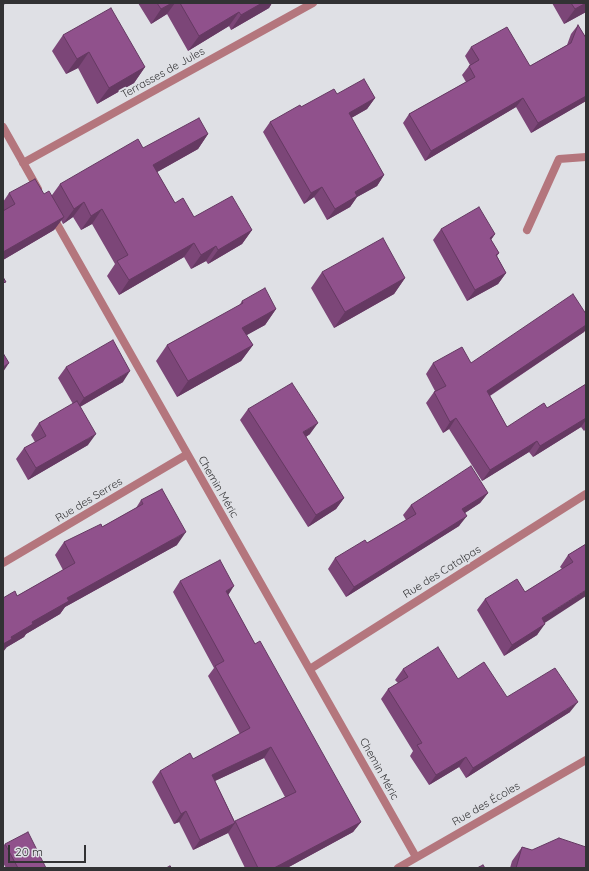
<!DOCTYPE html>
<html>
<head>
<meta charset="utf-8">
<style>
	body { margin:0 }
	#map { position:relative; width:589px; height:871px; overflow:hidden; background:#dfe0e5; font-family:Quicksand,sans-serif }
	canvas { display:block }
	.frame { position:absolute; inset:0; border:4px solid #323234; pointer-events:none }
	.scale { position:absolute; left:8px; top:845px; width:78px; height:18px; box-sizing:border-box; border:2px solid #323234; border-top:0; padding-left:5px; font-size:12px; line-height:14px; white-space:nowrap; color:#323234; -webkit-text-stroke:3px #dfe0e5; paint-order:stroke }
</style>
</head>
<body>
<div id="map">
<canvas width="589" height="871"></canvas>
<div class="frame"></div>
<div class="scale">20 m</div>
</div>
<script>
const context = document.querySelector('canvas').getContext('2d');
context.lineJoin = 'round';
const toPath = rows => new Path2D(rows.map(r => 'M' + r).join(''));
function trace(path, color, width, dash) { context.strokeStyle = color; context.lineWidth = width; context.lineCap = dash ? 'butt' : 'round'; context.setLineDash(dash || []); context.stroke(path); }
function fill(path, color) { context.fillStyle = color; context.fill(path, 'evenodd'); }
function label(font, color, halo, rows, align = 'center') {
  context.font = font + ' Quicksand,sans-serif'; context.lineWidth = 4; context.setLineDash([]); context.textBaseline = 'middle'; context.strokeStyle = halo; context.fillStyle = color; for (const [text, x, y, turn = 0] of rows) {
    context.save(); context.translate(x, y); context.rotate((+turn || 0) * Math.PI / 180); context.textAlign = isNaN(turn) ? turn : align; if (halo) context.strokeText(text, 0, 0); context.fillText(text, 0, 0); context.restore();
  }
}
trace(toPath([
	[3,127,38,189],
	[23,163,313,3],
	[53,217,416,857],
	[527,230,559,159,586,157],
	[3,563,186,455],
	[310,669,586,494],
	[398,868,586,760]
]), '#b4767d', 8);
fill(toPath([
	[138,3,272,3,269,8,231,30,229,26,188,51,167,14,151,24],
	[552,3,586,3,586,12,564,24],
	[578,25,586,38,586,101,531,133,516,107,425,161,403,123,409,114,466,82,462,75,469,66,470,65,465,56,471,47,530,66,567,45,571,34],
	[63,35,145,67,134,83,97,104,78,68,66,74,52,51],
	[337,94,375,98,367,109,351,118,384,175,377,186,357,197,350,207,327,220,314,197,304,204,263,132,270,122,301,107],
	[208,134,198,149,157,172,175,203,194,217,252,230,242,244,208,264,206,261,191,269,184,257,119,295,107,276,115,264,92,224,81,230,73,217,63,224,61,220,54,230,3,260,3,202,9,193,44,194,52,195,60,184,143,148],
	[441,229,495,234,491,240,499,253,497,256,506,273,498,284,467,301,433,240],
	[322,272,405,278,394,294,334,328,311,288],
	[242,301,276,309,265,325,246,335,253,345,241,361,177,397,156,361,167,345,239,306],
	[586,314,586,329,584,332,490,396,507,427,547,408,586,384,586,429,584,431,581,427,533,457,529,452,482,481,449,429,443,433,426,403,434,392,435,391,426,374,433,363,471,363],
	[66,367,123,382,80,407,88,445,28,480,16,459,24,448,35,442,31,435,39,423,73,404,58,378],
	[248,409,310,434,306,437,344,498,336,509,308,527,240,420],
	[488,493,480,503,465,513,459,526,346,597,328,569,335,558,367,543,406,520,403,515,411,505],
	[141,500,177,545,65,607,60,614,26,634,24,637,7,647,17,596,63,570,55,555,64,542,102,527,136,508],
	[586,544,544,623,537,635,504,656,477,610,485,599,525,592,562,569,560,567,568,555],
	[180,581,228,595,255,644,361,822,353,832,287,868,245,868,228,833,193,850,179,822,174,824,152,782,160,771,193,759,240,734,208,676,214,668,173,592],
	[264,758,285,797,235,822,215,781],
	[403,669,458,679,507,697,570,712,466,778,459,767,429,785,410,756,413,751,381,699,388,689,398,683,395,680],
	[5,844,46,868,6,868,3,863,3,846],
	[522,847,532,850,586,868,510,868,512,861]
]), '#7c4678');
fill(toPath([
	[3,3,7,3,3,5],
	[172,3,175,3,167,14,151,24,161,9],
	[262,3,272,3,269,8,231,30,241,15],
	[586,3,586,12,564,24,575,9],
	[239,12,229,26,188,51,199,36],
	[89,52,78,68,66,74,77,59],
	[145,67,134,83,97,104,109,88],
	[586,96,586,101,531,133,538,123],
	[375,98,367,109,341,124,349,113],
	[523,98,516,107,425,161,431,151],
	[208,134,198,149,143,180,153,165],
	[384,175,377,186,357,197,350,207,327,220,335,209,355,192],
	[322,187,314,197,304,204,311,193],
	[84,202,73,217,63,224,74,209],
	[102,209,92,224,81,230,91,216],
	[64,217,54,230,3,260,3,252],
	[252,230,242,244,208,264,218,250],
	[495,234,487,245,490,238],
	[194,243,184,257,119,295,129,280],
	[216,246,206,261,191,269,201,255],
	[506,273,498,284,467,301,475,290],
	[405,278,394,294,334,328,345,312],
	[276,309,265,325,231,344,242,328],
	[586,325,586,329,584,332,480,402,487,391],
	[253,345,241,361,177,397,188,381],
	[9,363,3,372,3,367],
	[130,371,123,382,76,409,84,398],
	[456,418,449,429,443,433,450,422],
	[586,418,586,420,581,427,533,457,540,446],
	[318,423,310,434,296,443,303,432],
	[96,434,88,445,28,480,36,468],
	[537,441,529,452,482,481,490,470],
	[488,493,480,503,454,520,462,509],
	[344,498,336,509,308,527,316,515],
	[467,516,459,526,346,597,354,587],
	[186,532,177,545,65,607,60,614,26,634,24,637,7,647,3,652,3,644,11,637,67,598],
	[234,586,227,597,226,591],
	[586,590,586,596,534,630,542,618],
	[545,624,537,635,504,656,512,645],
	[578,702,570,712,466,778,473,768],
	[271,747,264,758,204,786,212,775],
	[466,757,459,767,429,785,436,775],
	[186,811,179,822,174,824,181,814],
	[361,822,353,832,287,868,274,868],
	[235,823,228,833,193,850,200,840]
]), '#653962');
const building = toPath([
	[157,3,172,3,161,9,157,3],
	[180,3,262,3,241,15,239,12,199,36,180,3],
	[571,3,586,3,575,9,571,3],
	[111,8,145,67,109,88,89,52,77,59,63,35,111,8],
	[578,25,586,38,586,96,538,123,523,98,431,151,409,114,475,77,469,66,479,60,471,47,507,27,530,66,571,43,578,25],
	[364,79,375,98,349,113,384,175,355,192,357,196,335,209,322,187,311,193,270,122,300,105,301,107,334,89,337,94,364,79],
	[199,118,208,134,153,165,175,203,183,198,194,217,232,196,252,230,218,250,216,246,201,255,194,243,129,280,117,261,128,255,102,209,91,216,84,202,74,209,60,184,138,139,143,148,199,118],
	[35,179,44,194,49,191,64,217,3,252,3,211,15,204,9,193,35,179],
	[479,207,495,234,490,238,499,253,496,255,506,273,475,290,441,229,479,207],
	[383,238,405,278,345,312,322,272,383,238],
	[3,277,6,282,3,283,3,277],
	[265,288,276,309,242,328,253,345,188,381,167,345,243,303,242,301,265,288],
	[573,294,586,314,586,325,487,391,507,427,544,403,547,408,586,384,586,418,540,446,537,441,490,470,456,418,450,422,434,392,446,386,433,363,462,347,471,363,573,294],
	[113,340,130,371,84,398,66,367,113,340],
	[3,353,9,363,3,367,3,353],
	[292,383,318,423,303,432,344,498,316,515,248,409,292,383],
	[77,401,96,434,36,468,24,448,46,436,39,423,77,401],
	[471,466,488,493,462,509,467,516,354,587,335,558,365,540,367,543,416,514,411,505,471,466],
	[162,489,186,532,67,598,69,601,32,622,33,624,11,637,12,639,3,644,3,598,15,591,17,596,75,563,64,542,101,524,102,527,143,504,141,500,162,489],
	[586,544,586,590,542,618,545,624,512,645,485,599,517,579,525,592,573,562,568,555,586,544],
	[220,560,234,586,226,591,255,644,260,641,361,822,274,868,258,868,235,821,296,792,271,747,212,775,235,823,200,840,186,811,181,814,160,771,190,753,193,759,250,728,215,666,224,661,180,581,220,560],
	[438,647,458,679,484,662,507,697,555,668,578,702,473,768,466,757,436,775,417,745,422,743,388,689,408,677,403,669,438,647],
	[28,832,46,868,18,868,5,844,28,832],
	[559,838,586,847,586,868,516,868,522,847,532,850,559,838],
	[483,865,485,868,477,868,483,865],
	[170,866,172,868,166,868,170,866]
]);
fill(building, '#90518c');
trace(building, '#653962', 1);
label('11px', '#323234', '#dfe0e5', [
	["Terrasses de Jules",163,73,-29],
	["Chemin Méric",218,487,60],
	["Rue des Serres",89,500,-31],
	["Rue des Catalpas",442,572,-32],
	["Chemin Méric",379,769,61],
	["Rue des Écoles",486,804,-30]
]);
</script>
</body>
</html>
